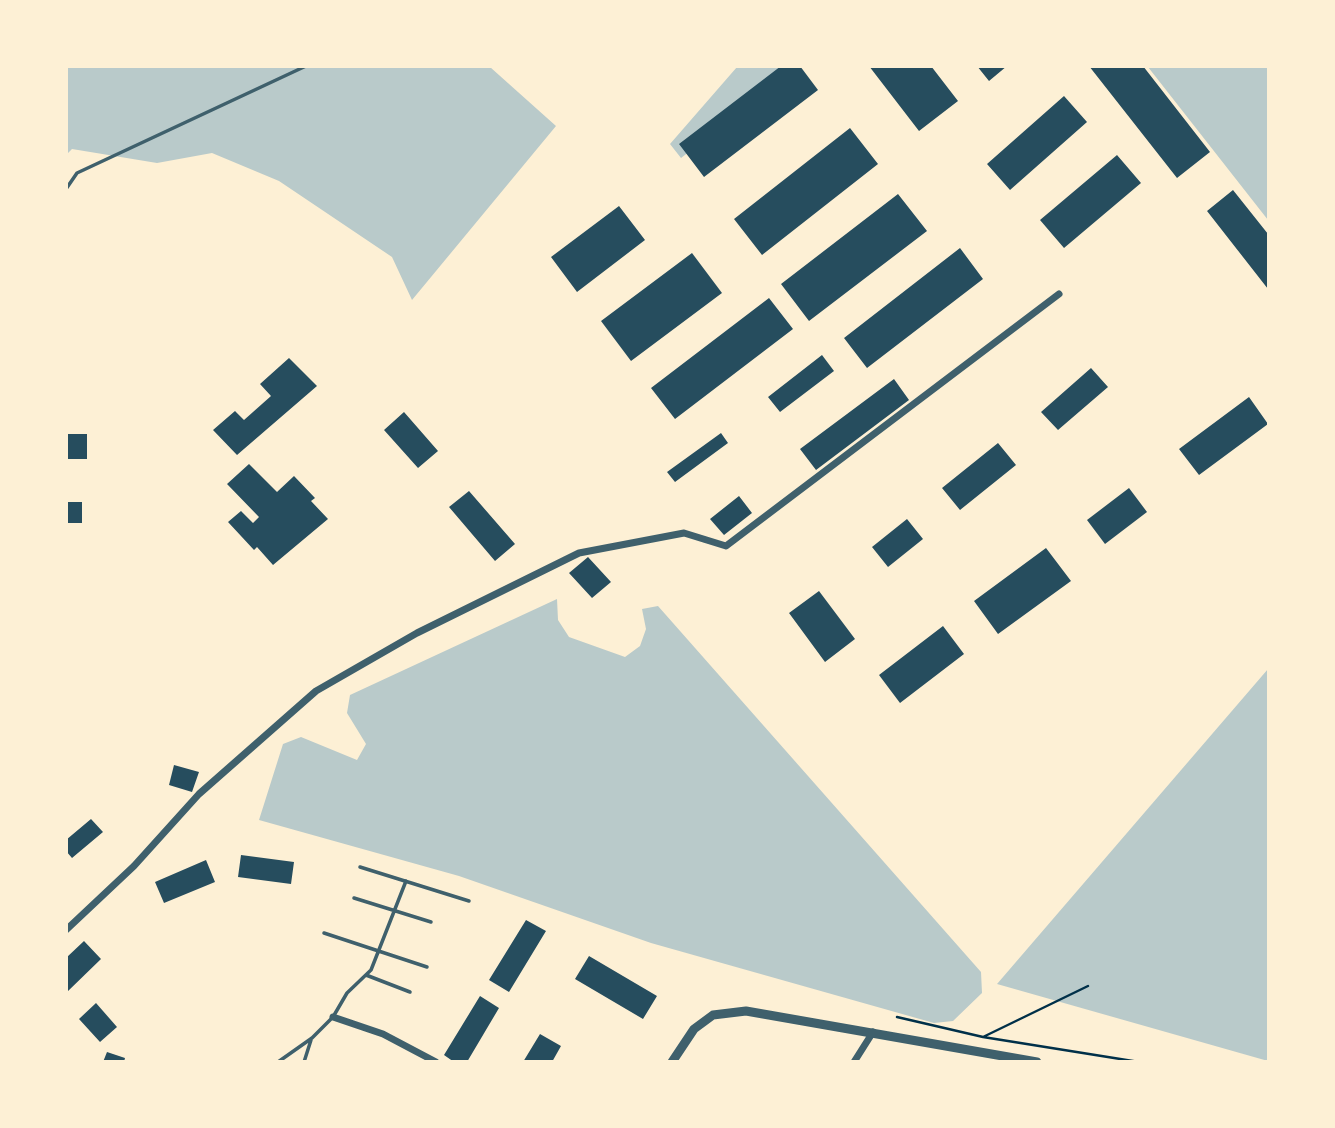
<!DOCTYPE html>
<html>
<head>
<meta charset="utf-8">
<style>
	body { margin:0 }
	#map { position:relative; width:1335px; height:1128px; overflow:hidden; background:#fdf0d5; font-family:Spectral,serif }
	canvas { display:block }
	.frame { position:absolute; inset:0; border:68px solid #fdf0d5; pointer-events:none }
</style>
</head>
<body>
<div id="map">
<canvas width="1335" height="1128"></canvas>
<div class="frame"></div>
</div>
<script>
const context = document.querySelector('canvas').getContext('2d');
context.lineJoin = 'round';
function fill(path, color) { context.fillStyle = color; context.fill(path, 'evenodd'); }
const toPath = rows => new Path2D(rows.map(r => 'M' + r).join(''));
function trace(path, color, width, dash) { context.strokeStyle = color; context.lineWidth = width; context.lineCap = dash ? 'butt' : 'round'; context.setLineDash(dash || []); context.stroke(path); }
fill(toPath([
	[67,67,490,67,556,126,412,300,392,257,279,181,212,153,157,163,72,149,67,154],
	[737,67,780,67,756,100,681,158,670,144],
	[1148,67,1268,67,1268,220],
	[557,599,558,620,569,637,625,657,640,646,646,629,642,609,658,606,981,972,982,993,953,1021,934,1023,651,943,459,876,259,820,283,744,301,737,357,760,366,744,347,713,350,695],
	[1268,669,1268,1061,997,984]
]), '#b9caca');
fill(toPath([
	[781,66,800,66,818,90,704,177,679,144],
	[869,66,931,66,958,101,919,131],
	[977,66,1007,66,989,81],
	[1089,66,1143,66,1210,152,1177,178],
	[1064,96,1087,122,1010,190,987,164],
	[850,128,878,164,762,255,734,219],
	[1117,155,1141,183,1064,248,1040,220],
	[1233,190,1268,234,1268,289,1207,211],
	[898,194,927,231,809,321,781,284],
	[619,206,645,240,577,292,551,257],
	[960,248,983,279,867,368,844,338],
	[692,253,722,293,631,361,601,321],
	[769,298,793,329,675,419,651,388],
	[822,355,834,371,780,412,768,397],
	[289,358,317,386,237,455,213,430,235,411,244,420,271,396,260,384],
	[1091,368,1108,387,1058,430,1041,412],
	[894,379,909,400,816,470,800,449],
	[1249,397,1268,424,1199,475,1179,449],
	[404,412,438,451,418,468,384,430],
	[721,433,728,443,675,482,667,472],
	[66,434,87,434,87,459,66,459],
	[998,443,1016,465,960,510,942,488],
	[249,464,277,492,294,476,315,498,311,501,328,519,273,565,257,547,254,550,228,522,241,511,253,523,259,517,227,484],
	[1129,488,1147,512,1105,544,1087,520],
	[469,491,515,544,495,561,449,507],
	[739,496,752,513,724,535,710,519],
	[67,502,82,502,82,523,67,523],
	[907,519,923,539,888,567,872,547],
	[1046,548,1071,581,998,634,974,601],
	[588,557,611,582,592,598,569,573],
	[819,591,855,639,825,662,789,613],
	[943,626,964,654,900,703,879,675],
	[174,765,199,772,192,792,169,785],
	[91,819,103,832,72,858,66,851,66,840],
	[241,855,294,862,291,884,238,877],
	[206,860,215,882,164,903,155,882],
	[526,920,546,931,509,992,489,980],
	[84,941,101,959,66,993,66,958],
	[589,956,657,996,643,1019,575,979],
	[480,996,499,1008,467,1062,454,1062,444,1055],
	[96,1003,117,1027,100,1042,79,1019],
	[540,1034,561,1046,552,1062,523,1062],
	[107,1052,125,1058,124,1062,103,1062]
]), '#264d5e');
trace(toPath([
	[897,1017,983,1037,1139,1062],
	[983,1037,1088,986]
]), '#003049', 2.5);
trace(toPath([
	[66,189,77,173,306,66],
	[360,867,469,901],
	[354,898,431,922],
	[324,933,427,967],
	[366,975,410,992],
	[278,1062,312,1038,333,1017,347,993,371,970,406,881],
	[304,1062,311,1040]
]), '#3f606c', 3.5);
trace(toPath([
	[66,930,134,866,199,794,316,691,417,633,579,553,684,533,726,546,1059,294],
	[333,1017,383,1034,436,1062],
	[854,1062,873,1032]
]), '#3f606c', 7);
trace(toPath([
	[672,1062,694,1029,713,1015,746,1011,1037,1062]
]), '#3f606c', 9);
</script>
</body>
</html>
